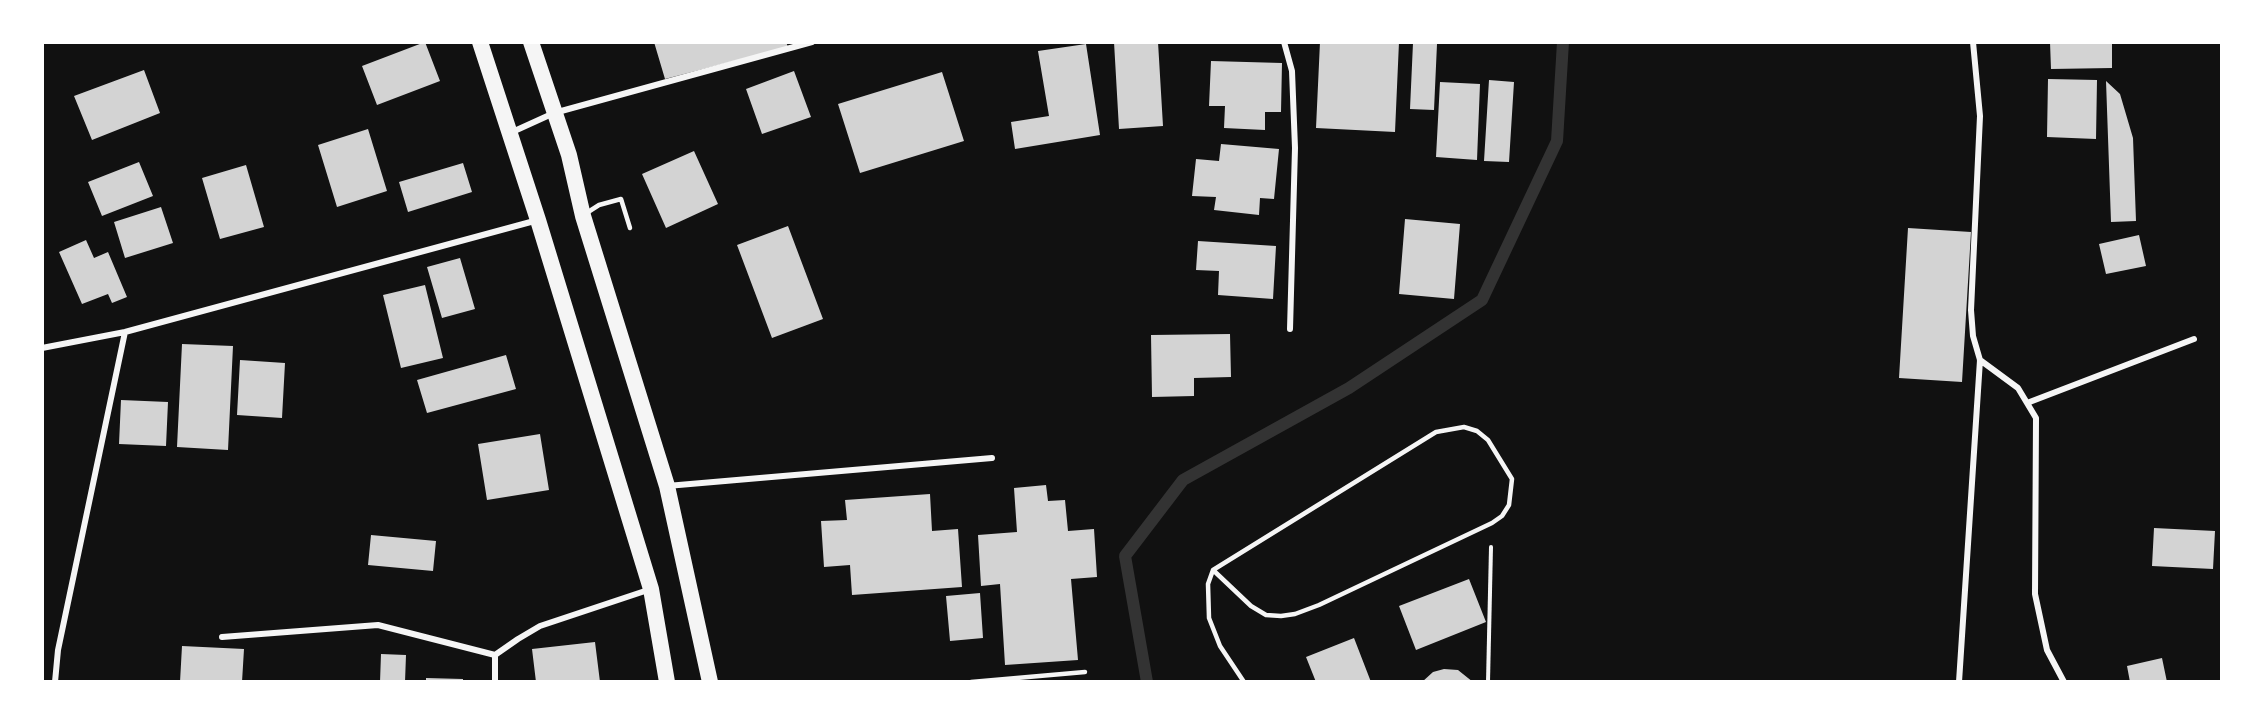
<!DOCTYPE html>
<html>
<head>
<meta charset="utf-8">
<style>
	body { margin:0 }
	#map { position:relative; width:2264px; height:724px; overflow:hidden; background:#111; font-family:"PT Sans",sans-serif }
	canvas { display:block }
	.frame { position:absolute; inset:0; border:44px solid #fff; pointer-events:none }
</style>
</head>
<body>
<div id="map">
<canvas width="2264" height="724"></canvas>
<div class="frame"></div>
</div>
<script>
const context = document.querySelector('canvas').getContext('2d');
context.lineJoin = 'round';
const toPath = rows => new Path2D(rows.map(r => 'M' + r).join(''));
function trace(path, color, width, dash) { context.strokeStyle = color; context.lineWidth = width; context.lineCap = dash ? 'butt' : 'round'; context.setLineDash(dash || []); context.stroke(path); }
function fill(path, color) { context.fillStyle = color; context.fill(path, 'evenodd'); }
trace(toPath([
	[1147,682,1125,556,1183,480,1349,388,1482,300,1557,141,1563,42]
]), '#333', 12);
fill(toPath([
	[425,42,440,81,377,105,362,66],
	[654,42,786,42,788,47,665,79],
	[1114,42,1158,42,1163,126,1119,129],
	[1320,42,1399,42,1395,132,1316,128],
	[2050,42,2112,42,2112,68,2051,69],
	[1413,43,1437,44,1434,110,1410,109],
	[1086,44,1100,135,1015,149,1011,122,1049,116,1038,51],
	[1211,61,1282,63,1281,112,1265,112,1265,130,1224,128,1225,106,1209,106],
	[144,70,160,113,92,140,74,96],
	[794,71,811,117,762,134,746,89],
	[942,72,964,141,860,173,838,104],
	[2048,79,2097,80,2096,139,2047,137],
	[1489,80,1514,82,1509,162,1484,161],
	[2106,81,2120,94,2133,138,2136,221,2111,222],
	[1440,82,1480,84,1477,160,1436,157],
	[368,129,387,191,337,207,318,145],
	[1221,144,1279,149,1274,199,1260,198,1259,215,1214,210,1216,197,1192,196,1196,159,1219,161],
	[694,151,718,204,666,228,642,174],
	[139,162,153,196,102,216,88,182],
	[463,163,472,192,408,212,399,182],
	[246,165,264,227,220,239,202,178],
	[161,207,173,243,125,258,114,222],
	[1405,219,1460,224,1454,299,1399,294],
	[788,226,823,319,772,338,737,245],
	[1908,228,1971,232,1962,382,1899,378],
	[2139,235,2146,266,2106,274,2099,244],
	[86,240,94,258,108,252,127,297,112,303,108,294,82,304,59,252],
	[1198,241,1276,246,1273,299,1218,295,1219,271,1196,270],
	[460,258,475,309,442,318,427,267],
	[425,285,443,358,401,368,383,295],
	[1230,334,1231,377,1194,378,1194,396,1152,397,1151,335],
	[182,344,233,346,228,450,177,447],
	[506,355,516,389,427,413,417,380],
	[240,360,285,363,282,418,237,415],
	[121,400,168,402,166,446,119,444],
	[540,434,549,490,487,500,478,444],
	[1046,485,1048,501,1065,500,1068,531,1094,529,1097,577,1071,579,1078,660,1005,665,1000,584,981,586,978,535,1017,532,1014,488],
	[930,494,932,531,958,529,962,587,852,595,850,565,824,567,821,521,847,520,845,500],
	[2154,528,2215,531,2213,569,2152,566],
	[371,535,436,541,433,571,368,565],
	[1469,579,1486,622,1416,650,1399,606],
	[980,593,983,638,950,641,946,596],
	[1354,638,1371,682,1316,682,1306,657],
	[595,642,600,682,536,682,532,649],
	[182,646,244,649,242,682,180,682],
	[381,654,406,655,405,682,380,682],
	[2162,658,2167,682,2130,682,2127,666],
	[1444,669,1458,670,1473,682,1422,682,1433,672],
	[426,678,463,679,463,682,426,682]
]), '#d3d3d3');
trace(toPath([
	[1488,682,1491,547]
]), '#f5f5f5', 4);
trace(toPath([
	[585,214,599,205,621,199,630,228],
	[1213,570,1251,606,1266,615,1281,616,1295,614,1319,605,1492,523,1502,516,1509,505,1512,479,1488,440,1477,431,1464,427,1436,432,1213,570,1208,584,1209,618,1220,646,1244,682],
	[971,682,1085,672]
]), '#f5f5f5', 4.5);
trace(toPath([
	[1284,42,1292,71,1295,148,1290,329],
	[510,133,554,113,812,42],
	[42,348,125,332,538,220],
	[1980,360,2018,388,2036,418,2035,594,2047,650,2064,682],
	[2027,403,2194,339],
	[667,486,992,458],
	[222,637,378,625,495,655],
	[55,682,58,650,125,332],
	[495,682,495,655,518,639,540,626,651,589],
	[1959,682,1980,360,1973,336,1971,310,1980,116,1973,42]
]), '#f5f5f5', 6);
trace(toPath([
	[480,42,538,220,651,589,667,682],
	[531,42,569,155,583,216,667,486,710,682]
]), '#f5f5f5', 16);
</script>
</body>
</html>
